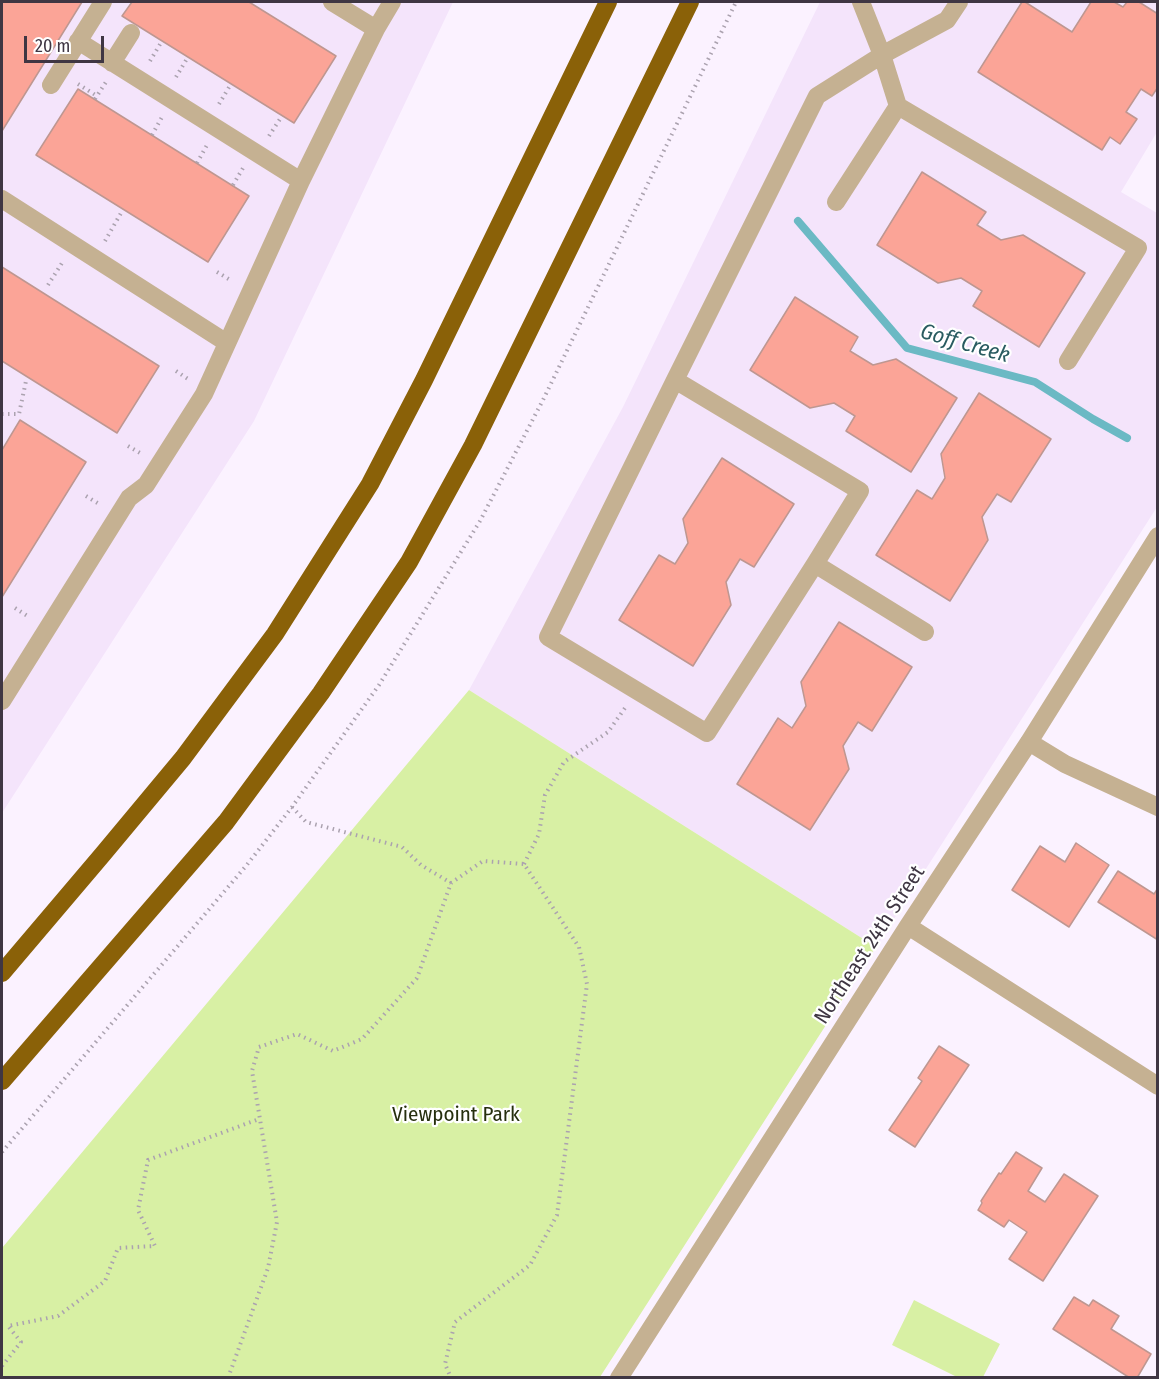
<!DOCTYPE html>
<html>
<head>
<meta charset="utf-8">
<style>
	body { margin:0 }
	#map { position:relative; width:1159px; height:1379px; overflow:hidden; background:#fbf2ff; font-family:"Fira Sans Condensed",sans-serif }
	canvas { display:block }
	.frame { position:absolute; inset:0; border:3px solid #3f3643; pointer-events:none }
	.scale { position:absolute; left:24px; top:36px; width:80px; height:27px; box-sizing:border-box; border:3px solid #3f3643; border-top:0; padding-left:8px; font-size:18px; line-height:21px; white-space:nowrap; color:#3f3643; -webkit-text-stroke:4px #fff; paint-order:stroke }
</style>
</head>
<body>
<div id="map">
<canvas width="1159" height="1379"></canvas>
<div class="frame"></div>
<div class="scale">20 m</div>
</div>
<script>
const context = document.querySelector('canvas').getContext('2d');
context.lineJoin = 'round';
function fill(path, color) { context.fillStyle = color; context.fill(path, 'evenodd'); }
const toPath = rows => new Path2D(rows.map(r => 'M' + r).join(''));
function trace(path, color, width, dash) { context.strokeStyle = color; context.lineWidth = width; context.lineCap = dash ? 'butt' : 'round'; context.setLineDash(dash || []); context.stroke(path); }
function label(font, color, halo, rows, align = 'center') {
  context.font = font + ' "Fira Sans Condensed",sans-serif'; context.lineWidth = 4.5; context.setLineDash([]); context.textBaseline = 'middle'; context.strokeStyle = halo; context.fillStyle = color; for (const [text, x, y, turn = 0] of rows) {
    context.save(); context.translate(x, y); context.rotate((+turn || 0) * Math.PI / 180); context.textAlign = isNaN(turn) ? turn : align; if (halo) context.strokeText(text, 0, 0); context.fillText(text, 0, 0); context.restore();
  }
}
fill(toPath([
	[2,2,453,2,254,421,2,813],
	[820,2,1157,2,1157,132,1121,192,1157,213,1157,507,876,947,469,690,623,407]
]), '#f4e4fb');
fill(toPath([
	[469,690,876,947,600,1377,2,1377,2,1248],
	[914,1300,1000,1344,983,1377,957,1377,892,1345]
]), '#d8f0a4');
trace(toPath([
	[798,221,907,348,1035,382,1093,419,1127,438]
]), '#6bb9c4', 8);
const building = toPath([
	[2,2,82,2,2,131,2,2],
	[132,2,249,2,336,56,294,123,122,16,132,2],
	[1022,2,1025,2,1072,32,1091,2,1114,2,1123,7,1127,2,1139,2,1158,14,1158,87,1152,96,1141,89,1126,112,1137,119,1120,144,1110,137,1102,150,978,72,1022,2],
	[78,89,249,196,208,262,36,155,78,89],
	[922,172,986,212,977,225,1001,240,1023,235,1085,273,1039,347,973,306,982,291,961,278,938,283,877,245,922,172],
	[2,267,159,366,117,433,2,361,2,267],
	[795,297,858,337,850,351,873,365,896,359,957,398,911,472,846,431,855,416,834,403,810,408,750,370,795,297],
	[979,393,1051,439,1011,502,997,494,982,517,988,540,950,601,876,555,917,490,932,499,945,478,941,454,979,393],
	[20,420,86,462,2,597,2,450,20,420],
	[722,458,794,504,754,567,740,559,726,582,731,605,693,666,619,620,659,555,675,564,688,543,683,519,722,458],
	[839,622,912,667,872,731,858,722,843,746,849,769,810,830,737,784,778,718,792,728,806,706,801,682,839,622],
	[1076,843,1109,865,1069,927,1012,890,1040,846,1065,862,1076,843],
	[1118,871,1154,894,1158,888,1158,940,1098,902,1118,871],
	[939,1046,969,1065,915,1147,889,1130,922,1081,918,1078,939,1046],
	[1016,1152,1042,1168,1028,1191,1045,1202,1064,1174,1098,1196,1043,1281,1009,1259,1027,1232,1009,1220,1004,1227,978,1210,982,1203,981,1201,999,1173,1001,1174,1016,1152],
	[1074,1297,1089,1306,1093,1300,1119,1316,1111,1329,1151,1354,1137,1378,1130,1378,1053,1329,1074,1297]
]);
fill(building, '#fba497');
trace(building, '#be9791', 1.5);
trace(toPath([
	[150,61,162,41],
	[176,77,188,57],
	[78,84,97,96],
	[95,99,106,82],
	[219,104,231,84],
	[152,135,162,117],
	[269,136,282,116],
	[197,163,207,145],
	[233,185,243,168],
	[105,241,121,213],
	[217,272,232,281],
	[48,285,62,263],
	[176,371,188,379],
	[2,414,19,414,26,381],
	[128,446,140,453],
	[86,496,99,504],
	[15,608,29,617],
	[292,807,306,822,402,847,421,865,451,883],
	[524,864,539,834,545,795,564,762,608,732,625,708],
	[2,1152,246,866,292,807,379,685,480,521,544,398,736,2],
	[2,1366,21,1342,8,1326,58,1316,105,1281,118,1248,155,1246,138,1210,148,1160,259,1119],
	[228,1378,268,1268,277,1222,252,1071,259,1047,297,1034,333,1051,362,1039,417,978,451,883,483,861,524,864,579,947,587,984,557,1215,530,1265,455,1322,445,1364,451,1378]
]), '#aba2af', 4, [1.5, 4.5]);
trace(toPath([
	[332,2,376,29],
	[861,2,882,55,898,106,1138,248,1068,361],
	[78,41,301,181],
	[112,63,131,33],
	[51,85,103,2],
	[2,199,227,343],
	[836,202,898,106],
	[675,380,860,491,815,564,707,733,548,637,675,380,817,96,882,55,947,20,959,2],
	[815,564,925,632],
	[2,701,129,498,146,485,204,394,301,181,376,29,392,2],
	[1029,742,1065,764,1158,807],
	[908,926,1158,1086],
	[619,1378,908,926,1029,742,1158,536]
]), '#c5b192', 18);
trace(toPath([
	[2,973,103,854,183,758,275,634,370,484,424,380,608,2],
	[2,1081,226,822,321,693,409,562,473,445,690,2]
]), '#8a6108', 18);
label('21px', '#3f3643', '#fff', [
	["Northeast 24th Street",870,945,-57]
]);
label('21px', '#262f0e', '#fff', [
	["Viewpoint Park",456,1115]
]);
label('italic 22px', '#295b60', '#fff', [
	["Goff Creek",965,344,16]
]);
</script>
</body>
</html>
